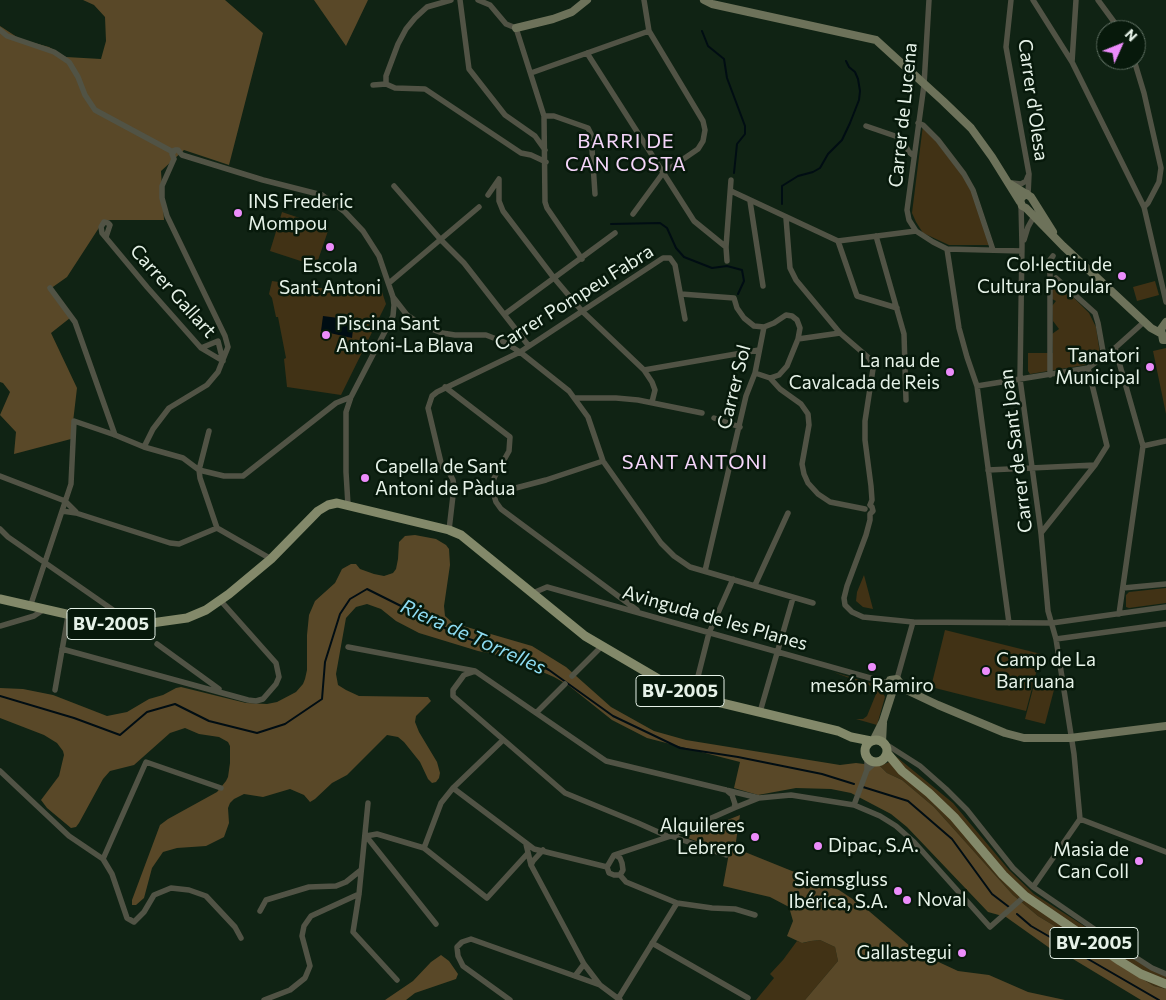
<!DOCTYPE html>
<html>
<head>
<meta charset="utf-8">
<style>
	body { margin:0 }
	#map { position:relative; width:1166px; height:1000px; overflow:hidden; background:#102314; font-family:Commissioner,sans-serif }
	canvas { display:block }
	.north { position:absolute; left:1096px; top:20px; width:50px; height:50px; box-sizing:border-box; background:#07190b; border:1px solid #607063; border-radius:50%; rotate:46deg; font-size:14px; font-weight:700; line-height:20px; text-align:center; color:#e6f2e8 }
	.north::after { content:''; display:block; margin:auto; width:18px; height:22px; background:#ec8cfb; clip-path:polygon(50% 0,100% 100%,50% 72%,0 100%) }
</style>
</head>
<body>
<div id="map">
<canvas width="1166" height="1000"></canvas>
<div class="north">N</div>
</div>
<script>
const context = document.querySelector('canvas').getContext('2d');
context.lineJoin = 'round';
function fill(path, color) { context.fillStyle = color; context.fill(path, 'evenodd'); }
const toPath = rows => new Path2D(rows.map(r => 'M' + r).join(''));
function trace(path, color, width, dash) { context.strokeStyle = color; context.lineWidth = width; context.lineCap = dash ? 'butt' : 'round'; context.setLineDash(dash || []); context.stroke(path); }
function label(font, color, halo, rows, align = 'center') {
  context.font = font + ' Commissioner,sans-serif'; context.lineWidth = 5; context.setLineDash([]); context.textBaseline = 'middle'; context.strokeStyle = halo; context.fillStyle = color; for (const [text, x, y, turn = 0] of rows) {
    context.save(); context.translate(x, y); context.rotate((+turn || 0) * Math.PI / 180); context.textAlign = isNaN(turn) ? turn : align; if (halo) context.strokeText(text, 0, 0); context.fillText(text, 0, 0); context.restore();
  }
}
fill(toPath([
	[923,125,968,182,992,245,949,245,923,233,916,222,912,213],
	[282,212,329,228,316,266,270,251],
	[272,281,342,291,380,286,386,304,341,395,287,387,284,359,286,358,278,317,276,317,272,298,269,294],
	[1155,281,1159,295,1137,301,1133,287],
	[1052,287,1066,290,1089,313,1096,327,1100,354,1085,365,1030,374,1028,371,1028,353,1053,353,1052,334,1059,329,1053,321,1052,306,1056,301,1052,299],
	[1166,348,1166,414,1153,351],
	[864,575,873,609,863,607,856,601,857,592],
	[1166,588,1166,603,1129,608,1126,607,1126,595,1129,592],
	[945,630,1041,654,1026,711,931,687],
	[833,672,880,686,885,697,877,725,856,719,863,719,867,716,876,694,874,687],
	[1035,681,1055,686,1045,724,1025,719],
	[893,754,953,803,1009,870,1034,894,1142,963,1166,974,1166,989,1154,986,1038,916,1013,895,934,807,902,780,887,773,880,766,889,762],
	[820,940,835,947,838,961,805,1000,756,1000,774,978,770,974,783,960,797,941,803,943,811,941]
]), '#413215');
fill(toPath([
	[83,0,225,0,263,33,229,165,184,150,161,171,164,220,104,220,67,277,50,289,70,318,51,333,77,388,71,439,14,454,16,432,0,415,10,392,3,383,0,382,0,26,20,39,49,47,66,57,101,59,106,41,105,17,94,5],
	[314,0,368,0,346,46],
	[415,535,436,539,446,545,449,549,450,565,444,606,445,616,453,623,532,646,566,667,611,707,654,731,686,740,840,765,856,763,880,766,887,773,902,780,934,807,1013,895,1038,916,1154,986,1166,989,1166,1000,1141,1000,1073,959,1051,949,1006,917,988,912,907,827,891,814,851,793,831,789,796,788,758,795,734,788,740,762,647,738,612,720,568,685,554,677,508,657,478,651,419,633,396,621,381,609,367,604,356,607,346,618,336,674,338,685,346,690,359,696,428,697,431,701,416,716,415,722,419,732,437,762,440,773,439,778,436,782,432,783,428,779,420,762,404,742,398,737,387,735,347,775,332,783,315,799,310,802,304,795,290,789,263,797,244,794,234,799,230,803,228,808,229,823,224,837,206,846,177,848,163,852,152,868,144,898,136,905,132,905,132,900,160,825,168,819,217,792,226,781,228,777,230,763,230,746,228,742,219,737,199,734,185,728,170,733,134,765,110,771,103,779,79,823,76,827,71,828,47,808,41,800,59,776,64,755,63,751,57,743,44,735,0,718,0,688,23,689,53,695,107,716,127,712,149,699,163,695,176,688,181,687,246,703,267,704,277,702,296,692,303,684,305,679,307,670,307,635,309,615,315,601,335,583,342,569,351,564,356,564,360,569,374,574,384,576,393,573,396,569,398,559,399,542,405,536],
	[740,815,735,848,839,890,863,906,917,952,958,971,989,975,1028,992,1065,1000,805,1000,838,961,835,947,820,940,811,941,802,943,787,936,793,921,789,907,770,897,723,886,729,853,685,837],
	[441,955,449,961,458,974,456,979,415,993,406,1000,385,1000,413,981,431,962]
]), '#594828');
fill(toPath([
	[323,316,354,320,352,338,321,331]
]), '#000d13');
trace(toPath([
	[702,31,708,46,724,59,727,78,745,126,745,134,737,144,734,173],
	[782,204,782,186,798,176,813,172,820,168,828,154,842,140,850,123,859,100,860,91,858,79,855,72,849,67,846,61],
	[611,224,660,223,667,228,676,248,684,257,712,268,727,266,742,270,744,281,738,294],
	[0,696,74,718,120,735,147,712,175,704,209,721,257,733,285,724,322,699,325,662,340,614,350,599,367,589,463,637,527,658,549,670,613,716,680,748,738,757,822,774,854,784],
	[863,787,908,801,952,839,992,894,1009,907],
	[1017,914,1031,926,1159,1000]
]), '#000d13', 2);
trace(toPath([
	[460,0,469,69,505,115,535,136,545,150],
	[478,0,490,5,506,24,516,28,544,116,545,202,547,208,582,259],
	[1011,0,1006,47,1029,174,1028,195],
	[1033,0,1072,62,1144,207,1166,302],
	[1098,0,1120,30],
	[0,30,7,36,54,52,69,62,78,77,85,95,95,110,173,152],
	[587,53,694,221,726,247],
	[1134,60,1144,93,1161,168,1159,182,1148,203,1144,207],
	[1072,62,1076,0],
	[531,73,649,31],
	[386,84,386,76,398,44,406,29,415,18,427,7,451,0],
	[373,85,386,84,395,88,425,89,521,153,531,155,546,162],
	[544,116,554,116,588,128,591,134,595,194],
	[918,123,923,125,938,140,964,174,973,190,993,250],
	[866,126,901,138,909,152,914,156],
	[174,159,172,154,175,150,178,150,182,155,263,180,322,195,345,212,363,231,379,256,393,297,394,305,393,316,351,397,346,412,346,472,348,505],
	[1012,183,1021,184,1026,181,1028,176],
	[394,186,441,240,464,263,528,345],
	[731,191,838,241,916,231,933,242,947,249,1022,251],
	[488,195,499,179,499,201,503,211,554,278,582,311,644,370,652,382,655,390,652,402],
	[750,201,763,286],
	[1021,204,1022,245,1020,379,1041,533,1048,611,1056,639,1074,754,1080,819,1033,887],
	[633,214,663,173,698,149,703,141,705,130,703,121,649,31,644,0],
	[786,218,790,268,796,280,840,333,869,358,872,363,873,369,865,421,865,440,871,486,872,500,870,505],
	[916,231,909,220,907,210,924,85,929,0],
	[876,236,904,334,906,400],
	[106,237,110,225,108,223,104,222,101,227,102,233,147,287,201,348,223,361],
	[1024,240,1028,227,1038,209],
	[838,241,857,296,897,308],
	[947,249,959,328,967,357,977,386,1009,623],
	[727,261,726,247,731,180],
	[1056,278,1095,313,1098,323,1104,357],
	[389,283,479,207],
	[50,288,75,322,115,435],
	[681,294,734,298,737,308,744,318,754,326,764,327,774,323,786,315,792,316,797,320,800,328,798,339,787,366,779,375,770,378],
	[393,297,407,315,424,326,442,333,455,335,486,335,504,342,520,352,569,391,588,417,603,461,661,543,674,556,690,567,813,603],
	[505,314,615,233],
	[798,339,840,333],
	[511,346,516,331],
	[201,348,218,341,223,361],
	[1115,348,1143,446,1119,614],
	[644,370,759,350],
	[755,373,770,378,780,389,801,404,808,414,809,425,802,464,804,474,808,483,818,494,830,502,865,509],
	[1050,375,1050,260,1053,256],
	[977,386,1088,368,1115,348,1145,321],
	[445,387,510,437,509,451,495,476,491,486,496,502,501,509,637,610],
	[575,398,616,398,638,400,702,413],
	[714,418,740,427],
	[209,431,199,470,200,478,217,528,271,559],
	[1143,446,1166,441],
	[144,447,153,429,169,408,207,385,218,372,228,347,225,336,167,216,162,198,162,186,174,159],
	[988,470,1095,465],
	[0,476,65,501,76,512],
	[493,494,546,480,603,461],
	[870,505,872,507,873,511,870,514,870,520,866,535,847,586,844,598,845,605,852,612,863,617,913,622,1052,623,1166,607],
	[62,511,76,513,170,543,179,544,217,528],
	[0,529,8,537,113,610,118,615,120,625],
	[449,530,454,487,453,480,450,474,442,467,428,408,432,396,437,392,520,352,663,258,670,258,675,265,685,319],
	[1041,533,1095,465,1107,446,1088,368],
	[705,571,746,396,755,373,764,327],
	[755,585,788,513],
	[1123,588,1166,584],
	[533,593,547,587,888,683],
	[30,607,71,484,74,421,115,435,144,447,183,458,199,470,224,476,243,476,336,403,351,397],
	[0,626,34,616,43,610],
	[1056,639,1166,624],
	[157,644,219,689],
	[348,647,475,671,606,761,759,798],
	[62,649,248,700,256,701,263,699,276,684,279,677,276,663,220,600],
	[473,672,464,675,453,690,453,696,565,793,638,823,667,836],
	[572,676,602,646],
	[897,679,913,622],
	[55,690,68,616],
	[693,696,709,633,733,579],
	[537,712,565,684],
	[760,712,793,598],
	[884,743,920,766,946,789,967,810,1013,868,1033,887,1135,957,1152,968,1166,974],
	[867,770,877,761],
	[0,771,69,836,103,859,112,874,127,918,134,922,144,912,154,895,171,888,189,890,206,896,235,927,241,938],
	[453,788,534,849,607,867],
	[726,790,732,795,735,804,734,808],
	[368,803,359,894,353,932,397,980],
	[854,805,867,770,867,756],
	[1080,819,1166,852],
	[366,836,377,834,424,848,487,898,528,853],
	[366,836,436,924],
	[671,836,726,855],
	[526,844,531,865,584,964,600,985,620,1000],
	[424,848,441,803,453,788,503,740],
	[616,855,620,858,622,863,623,870,620,875],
	[103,859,146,762,221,788],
	[531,865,533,861,543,850],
	[260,911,266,900,309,887,336,886,346,882,361,870],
	[755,915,735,909,712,908,677,903,626,882,620,875,614,875,609,873,607,867,614,855,671,836,734,808,759,798,791,795,854,805,880,816,896,826,914,842,990,927,1025,896],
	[652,943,748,998],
	[575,976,584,964],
	[618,999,677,903],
	[264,1000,290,990,305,978,310,966,302,936,304,926,311,916,359,894],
	[510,1000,463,966,458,956,457,947,462,942,471,939,600,985]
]), '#515345', 5.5);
trace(toPath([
	[704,0,712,4,876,40,943,101,971,128,992,157,1020,202],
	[516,28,553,19,572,12,587,0],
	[1010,184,1031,197,1053,232],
	[1027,194,1023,196,1020,200,1022,206,1026,208,1063,246,1151,328,1162,334],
	[1166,322,1161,329,1163,340,1166,340],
	[900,687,938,705,1005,733,1024,738,1070,738,1166,726],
	[893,690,888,686,890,680,897,679,900,683,900,687],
	[873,741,883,721,893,690],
	[882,742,883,723]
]), '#6d725a', 8);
trace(toPath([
	[0,599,110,624,130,626,187,618,206,610,229,594,271,559,318,511,328,505,337,503,449,530,461,535,585,636,684,694,838,731,851,737,871,741],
	'865 751a11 11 0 1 1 22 0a11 11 0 1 1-22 0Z',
	[887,753,902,771,929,793,954,817,1003,875,1025,896,1120,961,1141,974,1166,984]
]), '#83896a', 9);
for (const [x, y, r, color] of [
	[238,213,5,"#ec8cfb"],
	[330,247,5,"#ec8cfb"],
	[1122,276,5,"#ec8cfb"],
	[326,335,5,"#ec8cfb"],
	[1150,367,5,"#ec8cfb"],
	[950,372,5,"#ec8cfb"],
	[365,478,5,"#ec8cfb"],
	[872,667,5,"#ec8cfb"],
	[986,671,5,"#ec8cfb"],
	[755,837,5,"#ec8cfb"],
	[818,846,5,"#ec8cfb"],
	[1139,861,5,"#ec8cfb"],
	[898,891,5,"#ec8cfb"],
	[907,900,5,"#ec8cfb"],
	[962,953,5,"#ec8cfb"]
]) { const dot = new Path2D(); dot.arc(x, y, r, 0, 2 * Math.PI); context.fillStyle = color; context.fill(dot); trace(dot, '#07190b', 2); }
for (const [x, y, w] of [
	[111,624,88],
	[680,691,88],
	[1094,943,88]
]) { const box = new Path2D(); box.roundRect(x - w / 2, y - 15.5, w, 31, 4); context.fillStyle = '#07190b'; context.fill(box); trace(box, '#e6f2e8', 1); }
label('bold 18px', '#e6f2e8', null, [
	["BV-2005",111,624],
	["BV-2005",680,691],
	["BV-2005",1094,943]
]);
label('19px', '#e6f2e8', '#07190b', [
	["Carrer d'Olesa",1033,100,82],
	["Carrer de Lucena",903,115,-84],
	["Carrer Gallart",173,291,48],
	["Carrer Pompeu Fabra",574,298,-32],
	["Carrer Sol",734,387,-76],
	["Carrer de Sant Joan",1016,451,-97],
	["Avinguda de les Planes",715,618,16]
]);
label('19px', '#e6f2e8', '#07190b', [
	["INS Frederic",248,202,"left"],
	["Mompou",248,224,"left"],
	["Col·lectiu de",1112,265],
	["Cultura Popular",1112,287],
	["Escola",330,266,"center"],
	["Sant Antoni",330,288,"center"],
	["Piscina Sant",336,324,"left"],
	["Antoni-La Blava",336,346,"left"],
	["Tanatori",1140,356],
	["Municipal",1140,378],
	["La nau de",940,361],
	["Cavalcada de Reis",940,383],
	["Capella de Sant",375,467,"left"],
	["Antoni de Pàdua",375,489,"left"],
	["Camp de La",996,660,"left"],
	["Barruana",996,682,"left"],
	["mesón Ramiro",872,686,"center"],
	["Alquileres",745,826],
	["Lebrero",745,848],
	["Dipac, S.A.",828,846,"left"],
	["Masia de",1129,850],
	["Can Coll",1129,872],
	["Siemsgluss",888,880],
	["Ibérica, S.A.",888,902],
	["Noval",917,900,"left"],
	["Gallastegui",952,953]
], 'right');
context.letterSpacing = '1px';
label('20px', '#f6d6fb', '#07190b', [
	["BARRI DE",626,141],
	["CAN COSTA",626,164],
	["SANT ANTONI",695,462]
]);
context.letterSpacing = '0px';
label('italic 20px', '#8ddbf2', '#07190b', [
	["Riera de Torrelles",473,637,24]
]);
</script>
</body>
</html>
